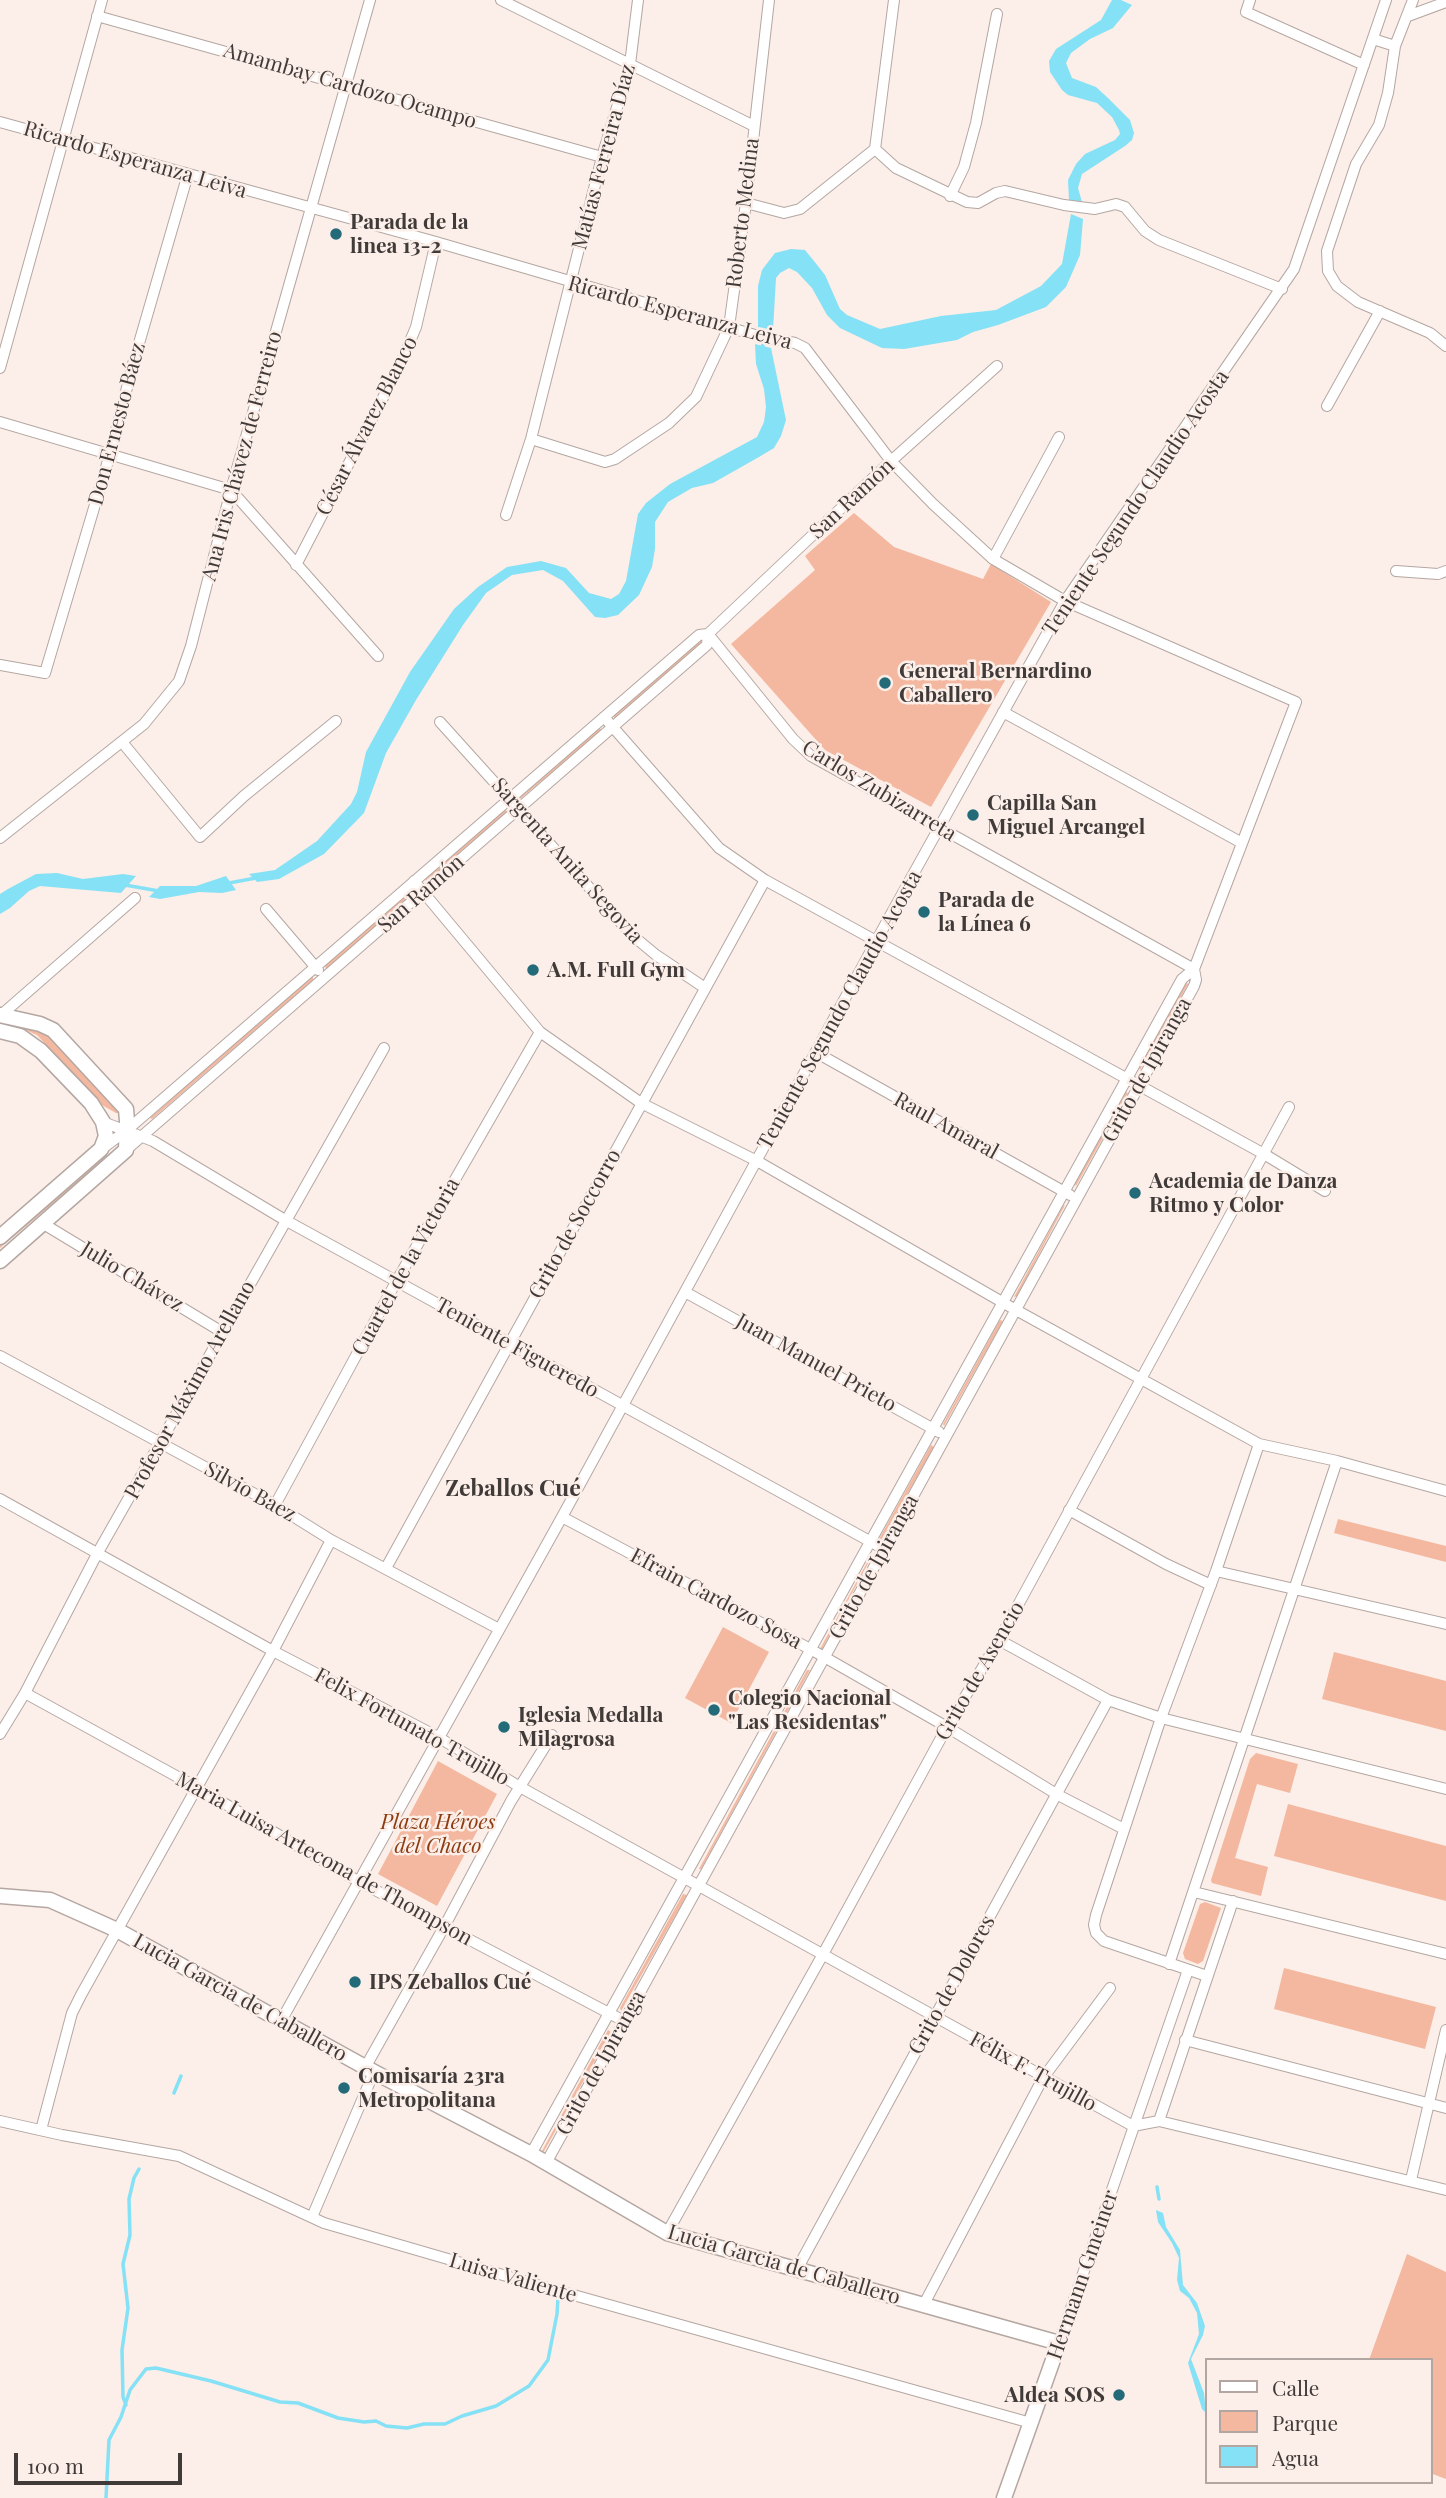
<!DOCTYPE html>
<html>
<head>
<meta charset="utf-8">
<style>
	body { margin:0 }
	#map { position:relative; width:1446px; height:2498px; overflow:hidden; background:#fceee8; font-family:"Playfair Display",serif }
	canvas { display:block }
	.legend { position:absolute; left:1205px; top:2358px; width:228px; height:126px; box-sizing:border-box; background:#fceee8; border:2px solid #b1a6a2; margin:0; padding:9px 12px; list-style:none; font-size:21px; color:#403b39 }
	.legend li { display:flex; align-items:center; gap:14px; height:35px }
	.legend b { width:35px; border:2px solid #b1a6a2 }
	.scale { position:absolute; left:14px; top:2453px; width:168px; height:32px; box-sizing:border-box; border:4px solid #403b39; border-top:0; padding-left:9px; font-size:21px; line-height:24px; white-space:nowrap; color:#403b39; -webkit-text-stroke:5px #fceee8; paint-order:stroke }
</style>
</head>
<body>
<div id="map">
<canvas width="1446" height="2498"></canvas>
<ul class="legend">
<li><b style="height:9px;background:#fff"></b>Calle</li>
<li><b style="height:19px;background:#f3b89f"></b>Parque</li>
<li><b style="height:19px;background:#85e1f5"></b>Agua</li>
</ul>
<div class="scale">100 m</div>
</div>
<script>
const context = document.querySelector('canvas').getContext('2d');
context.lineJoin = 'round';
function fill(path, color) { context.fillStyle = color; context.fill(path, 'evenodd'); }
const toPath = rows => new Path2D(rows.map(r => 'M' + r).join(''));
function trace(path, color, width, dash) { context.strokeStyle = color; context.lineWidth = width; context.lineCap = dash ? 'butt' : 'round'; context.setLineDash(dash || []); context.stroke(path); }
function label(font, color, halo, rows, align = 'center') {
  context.font = font + ' "Playfair Display",serif'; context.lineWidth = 5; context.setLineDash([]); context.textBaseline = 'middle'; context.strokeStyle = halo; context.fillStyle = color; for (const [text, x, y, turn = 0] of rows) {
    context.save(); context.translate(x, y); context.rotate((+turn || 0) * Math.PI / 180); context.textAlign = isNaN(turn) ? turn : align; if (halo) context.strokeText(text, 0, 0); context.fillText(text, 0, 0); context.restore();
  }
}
fill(toPath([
	[854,513,894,547,983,579,991,564,1051,602,931,807,825,750,731,644,815,570,805,556],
	[699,641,701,641,702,644,614,718,614,715],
	[599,728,602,730,520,799,520,796],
	[505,809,507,812,426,881,425,878],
	[413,892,415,894,326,970,325,965,408,893],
	[311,977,313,977,313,980,152,1119,150,1118],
	[1185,982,1188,984,1140,1070,1139,1068],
	[11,1024,48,1032,120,1113,116,1113,100,1104,37,1035],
	[1126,1092,1128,1093,1076,1186,1075,1184],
	[106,1154,108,1157,0,1248,0,1245],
	[1065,1205,1017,1296,1014,1297,1063,1206],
	[1000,1320,1003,1321,944,1426,943,1424],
	[931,1445,934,1447,880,1542,878,1541],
	[1338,1519,1446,1546,1446,1562,1334,1533],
	[872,1556,822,1649,820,1649,870,1557],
	[723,1627,769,1652,731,1723,685,1698],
	[1334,1652,1446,1681,1446,1731,1322,1699],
	[810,1670,701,1869,699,1869,807,1670],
	[1256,1753,1298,1764,1290,1793,1257,1784,1235,1858,1268,1867,1261,1896,1212,1883,1211,1880,1250,1759],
	[438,1761,497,1794,437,1906,378,1874],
	[1288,1804,1446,1846,1446,1901,1274,1856],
	[683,1894,687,1895,621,2011,620,2008],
	[1205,1902,1221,1908,1203,1961,1198,1964,1185,1959,1183,1953,1200,1904],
	[1284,1968,1436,2007,1425,2049,1274,2009],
	[608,2030,611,2032,543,2153,542,2151],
	[1407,2254,1446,2272,1446,2479,1430,2473,1430,2360,1369,2360]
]), '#f3b89f');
fill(toPath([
	[1112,0,1121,0,1132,5,1113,28,1090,39,1071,53,1066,63,1072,78,1096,87,1108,98,1130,120,1134,133,1132,140,1125,146,1082,174,1078,188,1082,202,1069,200,1068,180,1076,164,1085,154,1115,140,1120,134,1119,130,1112,117,1097,103,1068,95,1062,90,1050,72,1049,61,1056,49,1101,20],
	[1071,214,1083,219,1080,255,1066,287,1046,307,998,325,973,332,957,340,904,349,882,348,840,328,827,315,812,288,797,272,789,268,780,273,776,278,773,330,758,327,758,286,762,270,775,253,791,249,805,250,814,261,825,275,840,309,847,315,880,329,941,316,996,310,1041,286,1062,264],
	[755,344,771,348,786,420,781,436,774,448,759,457,713,483,692,488,668,502,655,522,655,549,652,567,639,595,618,615,605,618,595,617,563,581,543,570,512,575,486,593,463,625,416,700,386,753,364,813,324,854,279,879,257,882,249,874,275,870,317,841,351,804,357,792,366,752,410,672,454,609,478,587,507,567,541,561,566,568,589,593,611,599,619,594,626,581,638,514,646,503,670,484,757,437,764,422,766,407,764,389,756,364],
	[57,873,83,879,123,874,136,876,121,893,40,886,29,891,10,908,0,914,0,894,8,889,36,874],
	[226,876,236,890,222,893,199,892,160,899,149,897,160,886,196,886],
	[1156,2210,1163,2213,1166,2227,1180,2250,1183,2285,1197,2303,1205,2326,1203,2335,1191,2359,1204,2393,1206,2413,1202,2409,1188,2363,1199,2334,1197,2313,1189,2298,1180,2291,1177,2280,1179,2258,1172,2243,1158,2222]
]), '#85e1f5');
trace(toPath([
	[762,323,763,351],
	[229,883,256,878],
	[125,885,159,891],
	[174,2093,181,2076],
	[1157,2187,1159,2199],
	[126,2405,123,2397,122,2350,128,2308,123,2264,130,2235,129,2199,134,2178,139,2169],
	[106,2498,109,2440,121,2417,130,2390,146,2369,156,2368,211,2381,280,2402,298,2403,338,2418,364,2422,376,2421,386,2426,407,2428,424,2424,445,2424,462,2416,496,2406,529,2386,548,2360,557,2314,558,2298]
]), '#85e1f5', 3.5);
const street = toPath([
	[501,0,754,126],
	[1250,0,1246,12,1364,65],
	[1413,0,1395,46,1388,93,1379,125,1356,164,1327,251,1328,271,1337,286,1358,302,1430,333,1446,346],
	[97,16,602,157],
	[1408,16,1446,2],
	[1373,39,1395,46],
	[0,122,436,242,755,335,795,343,805,348,891,461,933,504,993,559,1065,601,1296,702,1194,969,1196,980,1194,986,546,2163],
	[875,149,896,168,967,202,978,203,996,193,1005,191,1064,205,1095,209,1116,204,1125,207,1145,231,1159,240,1282,289],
	[950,196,964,167,976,123,997,14],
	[746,203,784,213,800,209,875,149,894,0],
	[0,368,102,0],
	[1327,406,1380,311],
	[0,422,231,490,378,656],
	[531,439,605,462,615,459,669,423,696,397,729,327,746,203,769,0],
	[506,515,531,439,602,157,630,64,638,0],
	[993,559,1059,437],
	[296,565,401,363,416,327,436,242],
	[1396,571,1438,574,1446,571],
	[708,634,793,739,811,756,1194,969],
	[0,665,45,673,110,454,133,364,188,174],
	[1003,712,1242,843],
	[604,717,719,848,765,880,1264,1154,1325,1191],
	[440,722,632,935,656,955,705,988],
	[122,742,200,837,244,796,336,721],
	[0,838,144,724,179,681,191,646,231,490,370,0],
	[414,881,540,1032,641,1103,757,1161,1016,1310,1259,1444,1337,1461,1446,1491],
	[266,909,318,970],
	[0,1016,135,898],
	[817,1053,1070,1195],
	[103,1122,153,1141,285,1220,884,1549],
	[103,1148,127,1130,699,635,708,634,891,461,997,366],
	[126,1150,707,645,708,634],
	[42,1223,222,1332],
	[685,1292,939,1432],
	[0,1356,275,1505,331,1540,499,1629],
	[0,1499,273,1651,438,1737,520,1787,1133,2126],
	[275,1505,396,1282,540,1032],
	[1069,1510,1166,1564,1211,1585],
	[562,1517,812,1650,947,1727,1058,1795,1124,1829],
	[386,1568,765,880],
	[1216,1571,1446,1624],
	[999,1640,1108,1700,1161,1718,1446,1789],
	[25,1693,196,1787,358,1881,624,2021],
	[0,1734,25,1693,97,1554,384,1048],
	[1194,1892,1446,1954],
	[1169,1964,1337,1461],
	[1207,1976,1104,1941,1096,1933,1094,1925,1096,1915,1161,1718,1216,1571,1259,1444],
	[281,2021,562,1517,885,925,1065,601,1294,269,1386,0],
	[1185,2040,1446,2108],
	[366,2066,444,1927,511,1801,552,1735],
	[0,2121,62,2135,179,2156,324,2223,527,2282,1031,2423],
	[1159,2121,1233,1901],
	[1133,2126,1159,2121,1446,2190],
	[41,2130,72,2013,81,1995,273,1651,331,1540],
	[531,2154,1182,979,1194,969],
	[1411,2180,1446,2030],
	[312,2217,374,2072],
	[667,2233,822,1956,947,1727,999,1640,1289,1107],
	[796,2271,1108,1700],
	[923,2306,1043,2078,1110,1988],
	[1059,2343,1188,1970]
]);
const secondary = toPath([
	[0,1015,40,1024,53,1030,126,1109,127,1121,126,1150,0,1261],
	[0,1031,20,1036,41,1051,91,1103,103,1122,106,1136,101,1149,0,1237],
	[0,1896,50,1900,117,1930,374,2072,531,2154,667,2233,1059,2343,1004,2498]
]);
trace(street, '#b4a7a2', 12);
trace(secondary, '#b4a7a2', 17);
trace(street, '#fff', 10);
trace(secondary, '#fff', 14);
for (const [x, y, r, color] of [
	[336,234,7,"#246b79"],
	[885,683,7,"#246b79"],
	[973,815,7,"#246b79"],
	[924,912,7,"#246b79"],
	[533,970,7,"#246b79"],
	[1135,1193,7,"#246b79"],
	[714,1710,7,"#246b79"],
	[504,1727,7,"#246b79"],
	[355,1982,7,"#246b79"],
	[344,2088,7,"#246b79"],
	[1119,2395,7,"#246b79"]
]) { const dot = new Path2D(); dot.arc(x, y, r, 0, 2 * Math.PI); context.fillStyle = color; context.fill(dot); trace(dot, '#fceee8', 2.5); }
label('21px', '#403b39', '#fceee8', [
	["Amambay Cardozo Ocampo",350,86,16],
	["Matías Ferreira Díaz",604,157,-75],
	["Ricardo Esperanza Leiva",135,160,16],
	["Roberto Medina",743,213,-83],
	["Ricardo Esperanza Leiva",680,313,15],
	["Don Ernesto Báez",117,424,-75],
	["César Álvarez Blanco",367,426,-63],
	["Ana Iris Chávez de Ferreiro",242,456,-75],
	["San Ramón",852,499,-43],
	["Teniente Segundo Claudio Acosta",1136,503,-56],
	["Carlos Zubizarreta",879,791,31],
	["Sargenta Anita Segovia",567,861,48],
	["San Ramón",421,894,-41],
	["Teniente Segundo Claudio Acosta",840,1010,-61],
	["Grito de Ipiranga",1147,1070,-61],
	["Raul Amaral",946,1126,29],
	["Grito de Soccorro",575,1224,-61],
	["Cuartel de la Victoria",406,1267,-61],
	["Julio Chávez",132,1277,31],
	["Teniente Figueredo",517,1348,29],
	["Juan Manuel Prieto",816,1363,29],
	["Profesor Máximo Arellano",190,1390,-61],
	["Silvio Baez",250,1492,29],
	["Grito de Ipiranga",874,1567,-61],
	["Efrain Cardozo Sosa",716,1599,28],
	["Grito de Asencio",980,1671,-60],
	["Felix Fortunato Trujillo",412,1727,29],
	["Maria Luisa Artecona de Thompson",324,1859,29],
	["Grito de Dolores",952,1985,-61],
	["Lucia Garcia de Caballero",240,1998,29],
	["Grito de Ipiranga",601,2063,-61],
	["Félix F. Trujillo",1033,2072,29],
	["Lucia Garcia de Caballero",784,2265,16],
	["Hermann Gmeiner",1083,2275,-71],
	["Luisa Valiente",513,2278,16]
]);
label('bold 21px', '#403b39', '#fceee8', [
	["Parada de la",350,222],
	["linea 13-2",350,246],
	["General Bernardino",899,671],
	["Caballero",899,695],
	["Capilla San",987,803],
	["Miguel Arcangel",987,827],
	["Parada de",938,900],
	["la Línea 6",938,924],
	["A.M. Full Gym",547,970],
	["Academia de Danza",1149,1181],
	["Ritmo y Color",1149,1205],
	["Colegio Nacional",728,1698],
	["\"Las Residentas\"",728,1722],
	["Iglesia Medalla",518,1715],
	["Milagrosa",518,1739],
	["IPS Zeballos Cué",369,1982],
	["Comisaría 23ra",358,2076],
	["Metropolitana",358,2100],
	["Aldea SOS",1105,2395,"right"]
], 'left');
label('italic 21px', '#8d3c12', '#fceee8', [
	["Plaza Héroes",438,1822],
	["del Chaco",438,1846]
]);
label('bold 23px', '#403b39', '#fceee8', [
	["Zeballos Cué",513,1489]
]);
</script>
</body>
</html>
